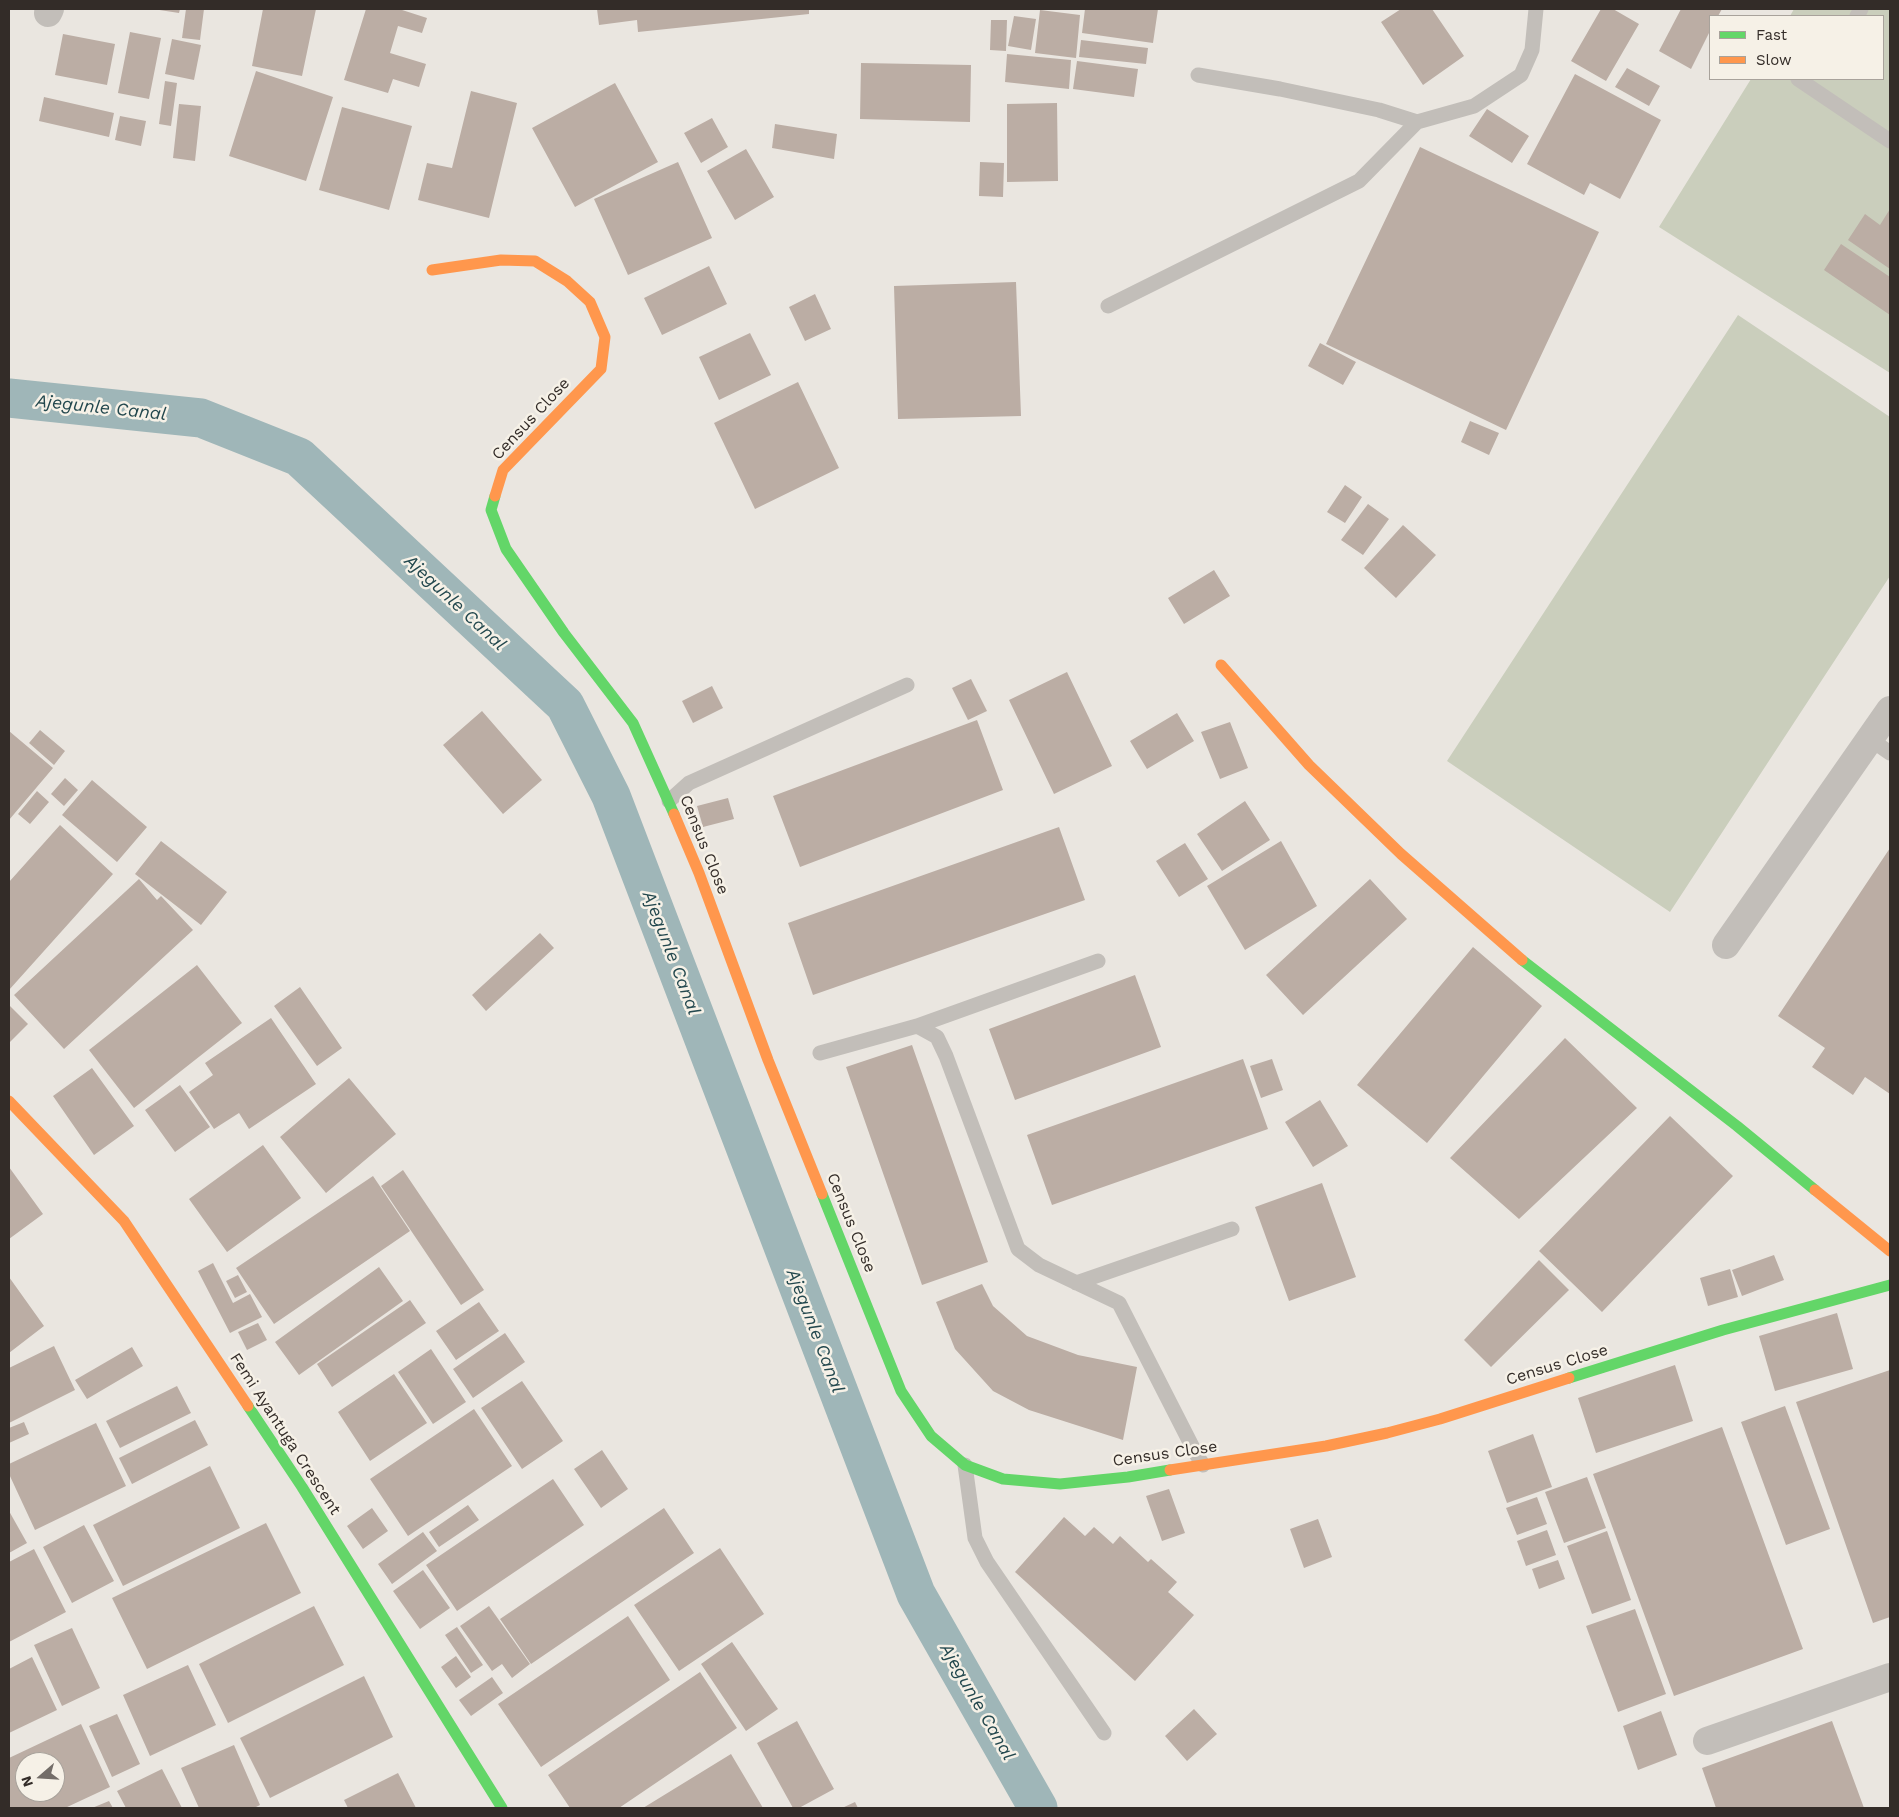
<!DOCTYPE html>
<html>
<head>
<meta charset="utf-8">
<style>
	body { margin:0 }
	#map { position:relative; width:1899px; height:1817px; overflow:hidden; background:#eae6e0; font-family:"Work Sans",sans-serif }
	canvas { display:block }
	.frame { position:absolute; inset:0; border:10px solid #332c28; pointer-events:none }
	.legend { position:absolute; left:1709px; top:15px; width:175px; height:65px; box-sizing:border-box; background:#f6f1e7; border:1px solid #a8a29b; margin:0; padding:6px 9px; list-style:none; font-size:15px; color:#332c28 }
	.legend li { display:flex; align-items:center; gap:10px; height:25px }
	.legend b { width:25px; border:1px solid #a8a29b }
	.north { position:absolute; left:15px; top:1752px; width:50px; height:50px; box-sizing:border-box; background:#f6f1e7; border:1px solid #a8a29b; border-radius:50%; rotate:251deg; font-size:14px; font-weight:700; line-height:20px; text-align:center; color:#332c28 }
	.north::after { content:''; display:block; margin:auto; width:18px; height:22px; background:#736d68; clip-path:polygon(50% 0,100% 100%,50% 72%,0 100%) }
</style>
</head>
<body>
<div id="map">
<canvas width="1899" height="1817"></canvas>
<div class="frame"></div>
<ul class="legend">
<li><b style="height:6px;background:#63d668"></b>Fast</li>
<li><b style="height:6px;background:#ff974d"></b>Slow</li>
</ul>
<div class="north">N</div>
</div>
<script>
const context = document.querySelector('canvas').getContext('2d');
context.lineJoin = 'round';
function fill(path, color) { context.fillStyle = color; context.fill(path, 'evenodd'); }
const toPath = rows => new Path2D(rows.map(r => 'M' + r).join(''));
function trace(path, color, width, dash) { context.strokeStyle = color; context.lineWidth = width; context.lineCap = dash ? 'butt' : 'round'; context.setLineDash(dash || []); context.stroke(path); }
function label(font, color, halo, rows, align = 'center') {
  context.font = font + ' "Work Sans",sans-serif'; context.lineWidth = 5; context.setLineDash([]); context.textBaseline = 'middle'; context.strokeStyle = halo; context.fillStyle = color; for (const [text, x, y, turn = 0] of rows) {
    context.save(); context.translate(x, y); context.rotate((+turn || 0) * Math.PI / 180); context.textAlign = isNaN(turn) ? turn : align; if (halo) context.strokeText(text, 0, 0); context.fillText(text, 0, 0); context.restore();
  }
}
fill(toPath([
	[1794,9,1890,9,1890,373,1659,227,1751,79,1883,79,1883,16,1790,16],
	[1738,315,1890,417,1890,576,1670,912,1447,761]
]), '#cacebc');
trace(toPath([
	[9,398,201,418,299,457,565,705,611,796,916,1594,1038,1808]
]), '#9fb6b8', 39);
fill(toPath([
	[153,9,180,9,179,13],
	[186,9,204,9,200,40,182,38],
	[263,9,316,9,302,76,252,66],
	[366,9,399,9,427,18,422,33,398,26,390,53,426,64,419,87,393,79,388,93,344,80],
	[597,9,809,9,809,14,638,32,637,20,599,25],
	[1085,9,1158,9,1153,43,1082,33],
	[1401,9,1432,9,1464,56,1423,85,1381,22],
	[1601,9,1613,9,1639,24,1606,81,1571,61],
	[1681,9,1722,9,1718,16,1710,16,1710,31,1691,69,1659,51],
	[1040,10,1080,15,1076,58,1035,53],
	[1014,16,1036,19,1031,50,1008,46],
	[991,20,1007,20,1006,51,990,50],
	[130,32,161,38,149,99,118,93],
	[63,34,115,44,107,85,55,75],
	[172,39,201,45,194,80,165,74],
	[1081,40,1148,48,1146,64,1079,57],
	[1007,54,1071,60,1069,89,1005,82],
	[1077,61,1138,69,1134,97,1073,89],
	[861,63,971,65,970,122,860,119],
	[1627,68,1660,86,1649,106,1615,87],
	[256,71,333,97,306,181,229,156],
	[1575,74,1661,120,1620,199,1590,183,1584,195,1527,164],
	[165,81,177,83,171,126,159,124],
	[615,83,658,162,575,207,532,128],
	[471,91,517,103,489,218,418,200,427,163,452,168],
	[44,97,114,113,109,137,39,121],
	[1057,103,1058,181,1007,182,1007,104],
	[179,104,201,106,195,161,173,158],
	[342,107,412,126,389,210,319,190],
	[1487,109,1529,136,1512,163,1469,136],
	[120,116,146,121,141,146,115,140],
	[712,118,728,147,701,163,684,133],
	[775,124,837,134,834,159,772,148],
	[1420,147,1599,232,1506,430,1326,344],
	[746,149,774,197,735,220,707,171],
	[678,162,712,238,628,275,594,199],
	[980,162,1004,163,1003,197,979,196],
	[1890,209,1890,269,1848,240,1865,214,1880,225],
	[1841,244,1890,277,1890,315,1824,270],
	[709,266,727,304,662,335,644,298],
	[1016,282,1021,416,898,419,894,286],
	[815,294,831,329,805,341,789,307],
	[750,333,771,375,719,400,699,357],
	[1320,343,1356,362,1343,385,1308,366],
	[798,382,839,468,755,509,714,423],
	[1470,421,1499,433,1489,455,1461,442],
	[1345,485,1362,497,1345,523,1327,512],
	[1368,504,1389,519,1363,555,1341,540],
	[1403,525,1436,555,1396,598,1364,568],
	[1214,570,1230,596,1184,624,1168,598],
	[1067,672,1112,766,1054,794,1009,700],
	[971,679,987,711,968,720,952,688],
	[712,686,723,708,693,723,682,701],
	[482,711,542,780,503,814,443,745],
	[1177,713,1194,741,1147,769,1130,741],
	[977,720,1003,790,800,867,773,796],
	[1230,722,1248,768,1220,779,1201,732],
	[40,730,65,751,54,765,29,743],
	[9,731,53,768,9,820],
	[65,778,78,790,64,806,51,794],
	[92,780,147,827,117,862,62,815],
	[37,791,49,802,30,824,18,814],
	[728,798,734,819,703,827,697,806],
	[1245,801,1270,840,1222,871,1197,834],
	[60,825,113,874,9,990,9,882],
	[1059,827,1085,900,813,995,788,923],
	[161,841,227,892,201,925,135,874],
	[1281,841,1317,906,1245,950,1207,886],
	[1185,843,1208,879,1179,897,1156,861],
	[1890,848,1890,1094,1865,1077,1853,1095,1812,1067,1825,1048,1778,1016],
	[139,879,157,900,161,896,193,930,64,1049,14,995],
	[1370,879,1407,919,1303,1015,1266,975],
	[540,933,554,948,486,1011,472,995],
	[1473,947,1542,1006,1427,1143,1357,1085],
	[197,965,242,1023,134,1108,89,1050],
	[1135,975,1161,1047,1015,1100,989,1029],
	[300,987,342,1048,317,1066,274,1006],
	[9,1005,28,1024,10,1042,9,1041],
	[271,1018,316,1084,249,1129,239,1113,214,1129,189,1092,213,1075,205,1063],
	[1565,1038,1637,1108,1519,1219,1450,1158],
	[912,1045,988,1262,922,1285,846,1067],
	[1243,1059,1268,1129,1052,1205,1027,1135],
	[1272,1059,1283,1090,1261,1098,1250,1066],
	[92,1068,134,1126,94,1155,53,1096],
	[349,1078,396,1134,326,1193,280,1137],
	[180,1085,210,1127,175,1152,145,1110],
	[1320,1100,1348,1146,1313,1167,1285,1122],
	[1670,1116,1733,1176,1602,1312,1539,1251],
	[263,1145,301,1198,227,1252,189,1199],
	[9,1167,43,1214,9,1239],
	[403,1170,484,1290,461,1305,381,1186],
	[373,1176,410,1231,274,1324,236,1268],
	[1322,1183,1356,1277,1289,1301,1255,1207],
	[1774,1255,1784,1280,1742,1296,1732,1270],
	[1539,1260,1569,1290,1491,1367,1464,1340],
	[213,1263,233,1303,250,1294,262,1317,230,1333,198,1271],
	[379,1267,403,1301,299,1375,275,1342],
	[1730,1269,1738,1297,1708,1306,1700,1278],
	[238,1275,247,1292,235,1298,226,1281],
	[9,1277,44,1326,9,1353],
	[982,1284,993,1306,1027,1336,1078,1355,1137,1367,1123,1440,1029,1410,993,1391,955,1349,936,1302],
	[410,1300,426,1323,332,1387,317,1364],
	[479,1302,499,1331,456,1360,436,1331],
	[1837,1313,1853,1369,1775,1391,1759,1336],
	[258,1323,267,1340,247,1350,238,1332],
	[505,1333,525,1362,473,1398,453,1369],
	[54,1346,75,1390,9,1423,9,1368],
	[132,1347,143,1366,87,1399,75,1380],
	[431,1349,466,1402,433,1424,398,1372],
	[1675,1365,1693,1421,1596,1453,1578,1398],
	[1890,1370,1890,1617,1873,1623,1796,1402],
	[394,1374,427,1423,370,1461,338,1412],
	[522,1381,563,1441,522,1469,481,1408],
	[177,1386,191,1413,120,1448,106,1421],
	[1785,1406,1830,1529,1786,1545,1741,1422],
	[474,1409,512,1466,408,1536,370,1479],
	[195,1420,208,1445,132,1484,119,1458],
	[24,1422,29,1434,9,1443,9,1428],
	[96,1423,126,1486,35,1530,9,1474,9,1464],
	[1722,1427,1803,1649,1674,1696,1593,1474],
	[1533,1434,1552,1487,1507,1503,1488,1451],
	[602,1450,628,1489,601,1508,574,1469],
	[210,1466,240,1528,123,1586,93,1525],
	[1587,1477,1606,1528,1564,1543,1545,1492],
	[553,1479,584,1525,457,1611,426,1565],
	[1169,1489,1185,1533,1162,1541,1146,1496],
	[1537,1497,1547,1524,1517,1535,1506,1508],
	[468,1505,479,1520,439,1547,429,1532],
	[372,1508,388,1531,363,1549,347,1526],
	[664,1508,694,1553,531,1664,500,1619],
	[9,1511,27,1543,9,1553],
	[1064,1517,1085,1536,1094,1527,1113,1544,1120,1536,1148,1562,1151,1559,1177,1582,1168,1592,1194,1615,1135,1681,1015,1572],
	[1318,1519,1332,1557,1304,1568,1290,1529],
	[266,1523,301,1593,147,1669,112,1598],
	[84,1525,114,1581,72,1603,43,1547],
	[1547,1530,1556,1555,1526,1566,1517,1541],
	[1607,1531,1631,1600,1592,1614,1567,1546],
	[423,1532,437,1551,392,1584,378,1564],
	[720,1548,764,1614,679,1671,634,1605],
	[34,1549,66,1612,9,1642,9,1562],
	[1558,1560,1565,1579,1539,1589,1532,1569],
	[423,1570,450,1608,420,1629,393,1591],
	[314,1606,344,1665,228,1723,199,1664],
	[489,1606,530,1664,512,1678,502,1664,492,1671,460,1626],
	[1635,1609,1666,1694,1618,1712,1586,1626],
	[628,1616,670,1680,541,1767,498,1704],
	[457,1627,483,1665,471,1673,445,1635],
	[72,1628,100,1688,62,1706,34,1645],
	[732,1642,778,1709,746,1731,701,1664],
	[456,1656,471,1677,456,1688,441,1667],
	[32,1657,57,1710,9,1733,9,1669],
	[188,1665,216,1725,150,1756,123,1695],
	[700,1672,737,1728,619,1808,570,1808,548,1775],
	[364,1676,393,1737,270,1798,240,1738],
	[492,1677,503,1693,471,1716,459,1700],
	[1194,1709,1217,1734,1187,1761,1165,1736],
	[1661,1711,1677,1755,1638,1770,1623,1726],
	[117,1714,140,1764,112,1777,89,1726],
	[797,1721,834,1789,799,1808,793,1808,757,1743],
	[1832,1721,1864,1808,1716,1808,1702,1768],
	[81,1724,110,1787,65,1808,9,1808,9,1758],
	[25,1762,55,1762,55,1792,25,1792],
	[234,1745,260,1805,254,1808,199,1808,181,1768],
	[731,1754,763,1808,643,1808],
	[162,1769,182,1808,126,1808,117,1791],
	[398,1773,416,1808,348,1808,344,1800],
	[109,1801,113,1808,92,1808],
	[855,1802,858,1808,842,1808]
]), '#bbada4');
trace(toPath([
	[1857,16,1861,9],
	[1198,75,1280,89,1379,110,1417,122,1474,106,1521,75,1532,50,1536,9],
	[1798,79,1890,141],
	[1108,306,1359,181,1417,122],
	[1870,739,1890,753],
	[669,801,689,783,907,685],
	[917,1026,1098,961],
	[820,1053,917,1026,937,1037,946,1056,1018,1249,1039,1265,1119,1303,1195,1452,1203,1465],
	[1076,1283,1232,1229],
	[965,1465,975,1538,987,1562,1104,1733]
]), '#c2beb9', 15);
trace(toPath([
	[48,13,50,9],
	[1726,945,1890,710],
	[1707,1741,1890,1677]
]), '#c2beb9', 28);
trace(toPath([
	[495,496,491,510,506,549,564,633,633,723,674,814],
	[1522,960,1737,1126,1815,1190],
	[822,1194,901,1391,931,1436,965,1465,1003,1479,1060,1484,1128,1477,1170,1470],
	[1569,1378,1723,1330,1890,1285],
	[248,1406,302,1487,502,1808]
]), '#63d668', 11);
trace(toPath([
	[432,270,501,260,535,261,567,281,590,302,605,337,601,369,503,470,495,496],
	[1221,665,1309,765,1401,854,1522,960],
	[674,814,699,873,768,1060,822,1194],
	[9,1101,124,1221,248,1406],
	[1815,1190,1890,1251],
	[1170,1470,1326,1446,1387,1433,1440,1419,1569,1378]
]), '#ff974d', 11);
label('16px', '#332c28', '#f6f1e7', [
	["Census Close",531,419,-47],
	["Census Close",704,845,68],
	["Census Close",851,1223,68],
	["Census Close",1557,1365,-17],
	["Femi Ayantuga Crescent",285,1434,57],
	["Census Close",1165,1454,-8]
]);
label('italic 18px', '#23484e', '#f6f1e7', [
	["Ajegunle Canal",101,408,6],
	["Ajegunle Canal",455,603,43],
	["Ajegunle Canal",671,953,69],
	["Ajegunle Canal",815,1331,69],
	["Ajegunle Canal",977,1702,60]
]);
</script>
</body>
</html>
